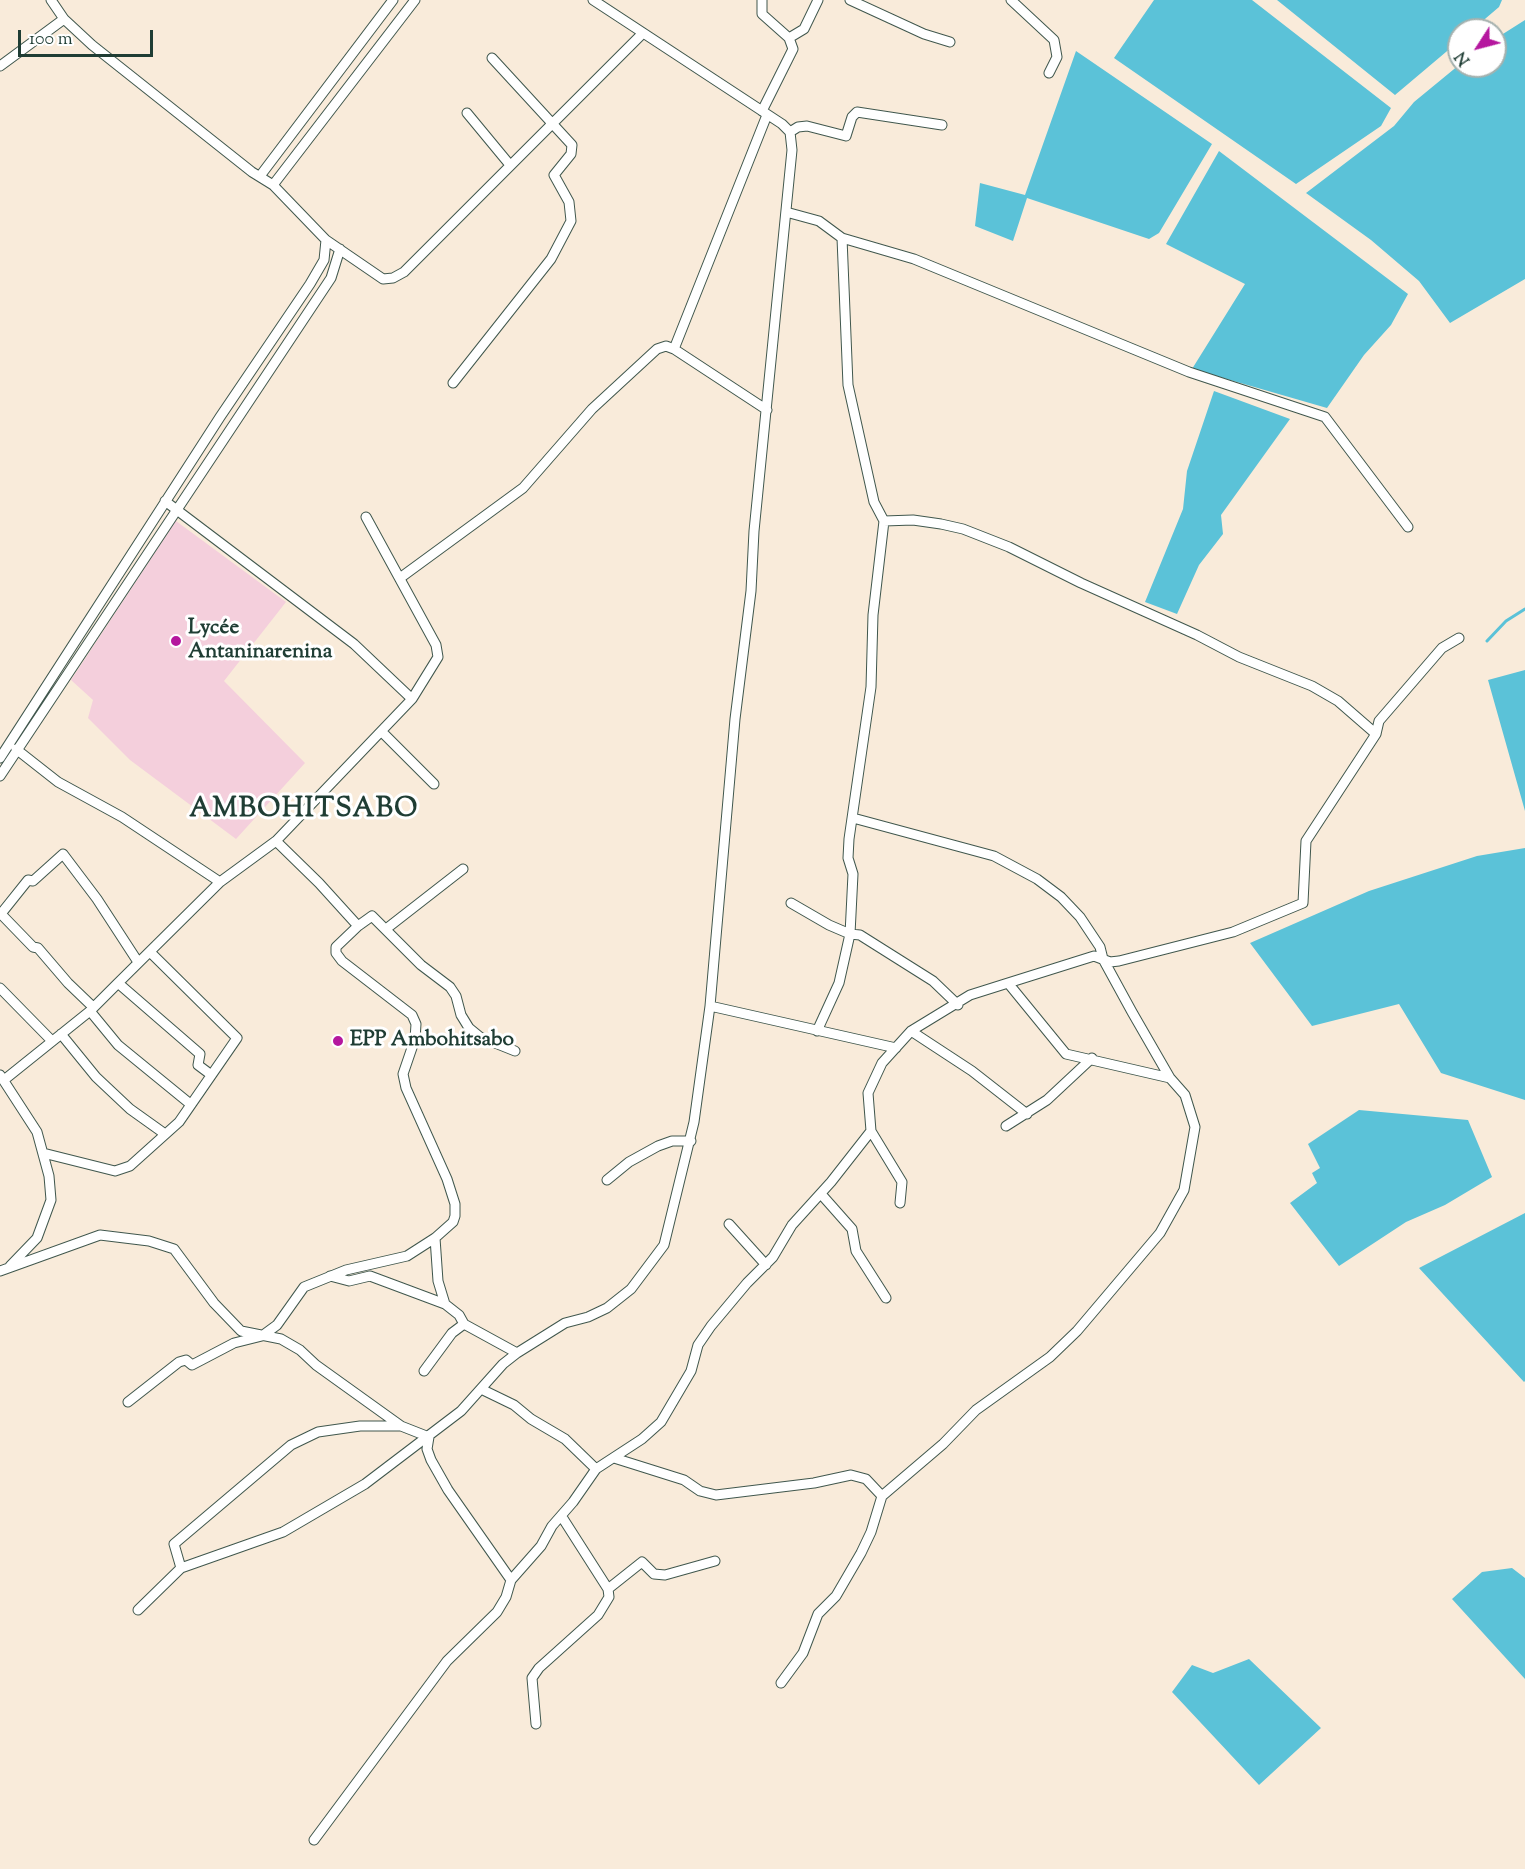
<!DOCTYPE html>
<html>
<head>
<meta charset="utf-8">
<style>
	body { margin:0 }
	#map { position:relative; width:1525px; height:1869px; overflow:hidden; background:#f9ebda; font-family:"Sorts Mill Goudy",serif }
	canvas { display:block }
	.north { position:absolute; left:1447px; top:18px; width:60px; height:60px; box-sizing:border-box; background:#fff; border:2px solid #a5b1ae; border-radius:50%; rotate:234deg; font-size:16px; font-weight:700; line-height:24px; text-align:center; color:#1f3d34 }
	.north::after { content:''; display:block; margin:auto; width:21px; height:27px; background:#b5179e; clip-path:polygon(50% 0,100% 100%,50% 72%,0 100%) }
	.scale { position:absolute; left:18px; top:30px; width:135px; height:27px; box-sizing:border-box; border:3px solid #1f3d34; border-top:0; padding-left:8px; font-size:18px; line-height:21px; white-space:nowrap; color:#1f3d34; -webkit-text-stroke:4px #fff; paint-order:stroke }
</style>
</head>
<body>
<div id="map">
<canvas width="1525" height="1869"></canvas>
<div class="north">N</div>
<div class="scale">100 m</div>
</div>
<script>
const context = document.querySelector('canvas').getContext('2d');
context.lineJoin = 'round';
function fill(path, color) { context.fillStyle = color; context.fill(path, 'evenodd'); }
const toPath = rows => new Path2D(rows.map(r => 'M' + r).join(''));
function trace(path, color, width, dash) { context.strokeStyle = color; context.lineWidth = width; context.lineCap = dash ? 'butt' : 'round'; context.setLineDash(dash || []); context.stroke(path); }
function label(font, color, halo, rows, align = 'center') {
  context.font = font + ' "Sorts Mill Goudy",serif'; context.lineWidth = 6; context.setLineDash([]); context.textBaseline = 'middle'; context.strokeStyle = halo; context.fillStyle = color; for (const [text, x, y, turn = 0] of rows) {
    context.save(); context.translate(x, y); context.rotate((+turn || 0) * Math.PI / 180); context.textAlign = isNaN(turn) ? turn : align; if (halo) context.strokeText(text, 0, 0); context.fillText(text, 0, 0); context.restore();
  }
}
fill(toPath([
	[176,521,286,602,224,681,305,763,236,839,130,760,88,718,93,700,71,680]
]), '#f4cfdc');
fill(toPath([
	[1154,0,1252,0,1391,108,1381,126,1296,184,1114,58],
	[1277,0,1502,0,1499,7,1472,30,1459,30,1459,41,1395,95],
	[1525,20,1525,279,1450,323,1419,281,1371,240,1306,193,1394,126,1414,102,1459,65,1495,66,1495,39],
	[1076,51,1212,144,1159,233,1149,239,1027,198,1013,241,975,226,980,183,1025,195],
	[1219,151,1408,294,1391,325,1364,355,1327,408,1192,369,1245,284,1166,244],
	[1214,391,1290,419,1221,515,1223,534,1199,565,1177,614,1145,602,1183,509,1187,471],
	[1525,670,1525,811,1488,680],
	[1525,848,1525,1100,1441,1073,1399,1004,1312,1026,1250,943,1369,891,1477,856],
	[1359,1110,1468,1120,1492,1177,1445,1205,1406,1222,1339,1266,1290,1203,1317,1183,1312,1173,1320,1168,1308,1144],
	[1525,1213,1525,1381,1524,1382,1419,1268],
	[1512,1568,1525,1578,1525,1679,1452,1599,1482,1572],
	[1249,1659,1321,1728,1259,1785,1172,1692,1192,1665,1213,1673]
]), '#5bc2d8');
trace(toPath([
	[1487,641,1506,621,1525,609]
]), '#5bc2d8', 3);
const minor = toPath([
	[51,0,64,19,92,45,252,172,273,185,326,240,383,279,393,278,404,272,642,34],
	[762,0,762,14,789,38,793,49,762,111],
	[850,0,924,34,950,42],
	[1011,0,1054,40,1057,57,1049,73],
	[789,38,804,29,818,0],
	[0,66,64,19],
	[467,113,510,165],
	[790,132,798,127,807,126,846,136,852,117,857,112,942,125],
	[260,176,393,0],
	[273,185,415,0],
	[786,212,819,221,842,238,914,259,1189,372,1325,417,1408,527],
	[842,238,848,385,874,502,884,521,913,520,941,524,963,529,1009,547,1081,583,1197,635,1239,657,1312,686,1338,701,1376,734,1306,841,1303,903,1233,932,1119,961,1110,962,1094,956,1008,983],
	[674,349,767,115],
	[453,383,551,259,571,221,569,202,554,175,571,154,572,145,492,58],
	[366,517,436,645,438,657,412,699],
	[400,578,523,488,592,409,657,349,666,346,674,349,767,410],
	[382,732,434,784],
	[1376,734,1379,721,1442,648,1459,638],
	[16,749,58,782,122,817,220,882],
	[0,758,220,417,310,284,324,260,326,240],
	[0,776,331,278,340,249],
	[791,903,829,925,850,934,860,935,933,981,958,1005],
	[1,914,33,947,38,948,68,983,93,1007],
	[0,915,28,880,33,881,63,854,97,899,138,962],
	[358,926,372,916,421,965,450,987,456,996,461,1015,469,1028,480,1037,515,1051],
	[386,929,463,869],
	[118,983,220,882,276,841,412,699,354,644,165,501],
	[0,988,52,1041],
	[710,1006,896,1048],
	[90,1011,118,1045,189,1103],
	[817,1031,839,983,850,934,853,874,848,858,849,839,871,687,873,615,884,521],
	[911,1031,972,1071,1027,1114],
	[61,1034,96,1077,130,1109,165,1134],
	[0,1075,37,1132,49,1176,51,1200,37,1238,10,1266],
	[4,1080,90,1011,118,983,200,1054,198,1065,210,1074],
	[1006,1126,1047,1100,1092,1058],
	[43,1153,115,1171,130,1166,179,1122,237,1038,150,952],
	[607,1180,629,1162,658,1146,672,1141,691,1141],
	[821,1194,852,1229,856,1251,886,1298],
	[900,1203,902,1182,871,1131,868,1093,882,1063,911,1031,970,995,1008,983,1066,1054,1170,1078],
	[729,1224,766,1265],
	[435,1238,438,1281,445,1304],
	[0,1271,100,1235,149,1241,174,1249,214,1303,241,1331,281,1339,300,1350,316,1365,401,1426,429,1437],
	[330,1276,349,1281,370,1276,445,1304,459,1315,464,1324,517,1353],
	[424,1371,452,1333,464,1324],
	[481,1389,514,1405,531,1419,565,1439,596,1469],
	[128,1402,179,1362,186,1360,192,1365,234,1343,262,1336,277,1325,304,1287,346,1270,407,1256,435,1238,453,1222,455,1216,455,1204,447,1179,406,1088,403,1074,415,1039,416,1024,412,1015,342,961,336,953,336,947,358,926,319,883,276,841],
	[614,1458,684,1480,700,1491,716,1495,814,1483,851,1475,866,1479,882,1496],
	[181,1568,174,1544,291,1445,318,1432,360,1426,401,1426],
	[511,1580,541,1546,552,1526,573,1502,596,1469,642,1439,661,1422,691,1371,698,1345,711,1326,747,1283,773,1257,792,1225,831,1182,871,1131],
	[608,1589,642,1562,654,1574,665,1575,715,1561],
	[138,1610,181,1568,283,1532,365,1484,461,1411,503,1364,517,1353,565,1323,588,1317,607,1308,631,1289,664,1245,694,1122,710,1006,735,719,751,591,754,531,792,150,790,132,782,124,593,0],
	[781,1683,803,1653,818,1614,836,1596,861,1553,871,1532,882,1496,943,1444,976,1410,1050,1357,1077,1331,1160,1233,1184,1190,1195,1127,1185,1095,1170,1078,1132,1012,1103,959,1100,947,1080,917,1061,897,1037,879,994,856,853,818],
	[536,1724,532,1678,539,1668,598,1615,609,1597,608,1589,562,1517],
	[314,1840,447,1661,497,1612,506,1597,511,1580,448,1490,431,1460,427,1449,429,1437]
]);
trace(minor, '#40574d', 11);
trace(minor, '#fff', 9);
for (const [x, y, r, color] of [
	[176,641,6,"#b5179e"],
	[338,1041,6,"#b5179e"]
]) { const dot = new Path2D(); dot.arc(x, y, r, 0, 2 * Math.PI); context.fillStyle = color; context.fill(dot); trace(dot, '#fff', 2); }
label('bold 21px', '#1f3d34', '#fff', [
	["Lycée",188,629],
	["Antaninarenina",188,653],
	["EPP Ambohitsabo",350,1041]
], 'left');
context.letterSpacing = '1.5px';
label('bold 27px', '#1f3d34', '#fff', [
	["AMBOHITSABO",304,811]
]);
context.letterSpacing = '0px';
</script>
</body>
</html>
